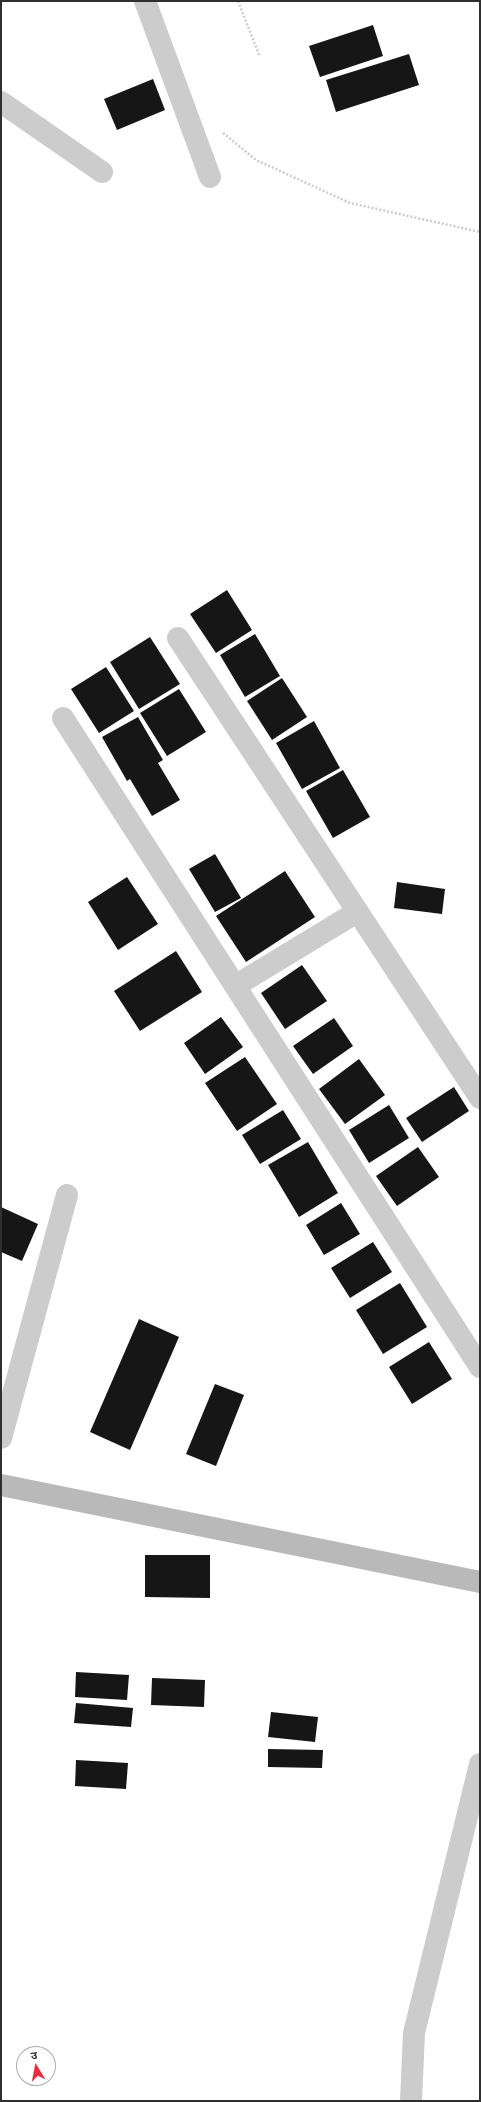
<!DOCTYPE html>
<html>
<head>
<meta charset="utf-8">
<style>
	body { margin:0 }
	#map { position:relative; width:481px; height:2102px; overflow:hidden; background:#fff; font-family:Ubuntu,"Noto Sans Devanagari",sans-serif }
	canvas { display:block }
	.frame { position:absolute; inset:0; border:2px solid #2f2f2f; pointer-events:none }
	.north { position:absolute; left:16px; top:2046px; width:40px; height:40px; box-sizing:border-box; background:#fff; border:1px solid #acacac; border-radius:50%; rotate:350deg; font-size:11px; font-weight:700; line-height:16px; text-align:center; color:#2f2f2f }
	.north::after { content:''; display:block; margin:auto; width:14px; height:18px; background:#e92d3e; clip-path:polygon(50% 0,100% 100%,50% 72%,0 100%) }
</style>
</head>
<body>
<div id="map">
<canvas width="481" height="2102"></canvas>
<div class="frame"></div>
<div class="north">उ</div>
</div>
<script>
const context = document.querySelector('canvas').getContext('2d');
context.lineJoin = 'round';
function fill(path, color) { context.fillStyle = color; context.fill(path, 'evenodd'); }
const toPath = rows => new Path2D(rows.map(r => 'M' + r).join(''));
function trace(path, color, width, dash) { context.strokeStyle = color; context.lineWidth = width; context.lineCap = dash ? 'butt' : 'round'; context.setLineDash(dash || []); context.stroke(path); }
fill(toPath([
	[373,25,383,56,320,77,309,46],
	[409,54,419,85,336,112,326,80],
	[153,79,165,110,117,130,104,99],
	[227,590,252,630,216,653,190,614],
	[255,634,280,676,245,697,220,655],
	[150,637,180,684,139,709,110,662],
	[106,667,134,711,99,733,71,689],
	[282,678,307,717,272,740,247,701],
	[179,689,206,732,167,756,140,713],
	[138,717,163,760,158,763,180,800,152,816,130,779,127,781,102,737],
	[314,721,340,768,302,789,276,743],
	[343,770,370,817,333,838,306,791],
	[215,854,241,898,215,912,189,869],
	[285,871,315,917,246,962,216,916],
	[127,877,158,924,118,950,88,902],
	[397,882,445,889,442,914,394,908],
	[176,951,202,992,140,1031,114,991],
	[302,965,327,1001,285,1029,261,993],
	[221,1017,243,1047,205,1074,184,1043],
	[334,1018,353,1046,313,1074,293,1046],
	[245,1057,277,1104,237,1131,205,1083],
	[359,1059,385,1095,345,1124,319,1089],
	[454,1087,469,1111,422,1142,406,1118],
	[389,1105,409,1138,369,1163,349,1130],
	[283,1110,301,1139,260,1164,242,1135],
	[308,1142,338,1193,299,1217,268,1165],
	[418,1147,439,1177,397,1206,376,1176],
	[341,1203,360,1234,324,1255,306,1225],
	[1,1207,38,1224,22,1261,1,1252],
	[373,1242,392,1272,350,1298,331,1268],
	[400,1283,427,1327,383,1354,356,1310],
	[139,1319,179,1337,130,1450,90,1432],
	[429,1342,452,1379,412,1404,389,1367],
	[215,1384,244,1395,216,1466,186,1454],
	[145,1555,210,1555,210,1598,145,1597],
	[76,1672,129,1675,127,1700,75,1697],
	[152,1678,205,1680,204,1707,151,1705],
	[76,1703,133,1708,131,1727,74,1723],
	[271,1712,318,1717,315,1742,268,1737],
	[268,1749,323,1750,322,1768,268,1767],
	[76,1760,128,1763,126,1789,75,1786]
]), '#161616');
trace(toPath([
	[238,1,260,57],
	[223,133,256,160,350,203,480,232]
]), '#ccc', 2.5, [2, 2]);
trace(toPath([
	[145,1,210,177],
	[1,102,102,172],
	[178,638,480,1098],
	[63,718,480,1367],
	[235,986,357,912],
	[1,1438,67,1195],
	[411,2101,414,2033,480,1764]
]), '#ccc', 22);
trace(toPath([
	[1,1485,480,1582]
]), '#b9b9b9', 22);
</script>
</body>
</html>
